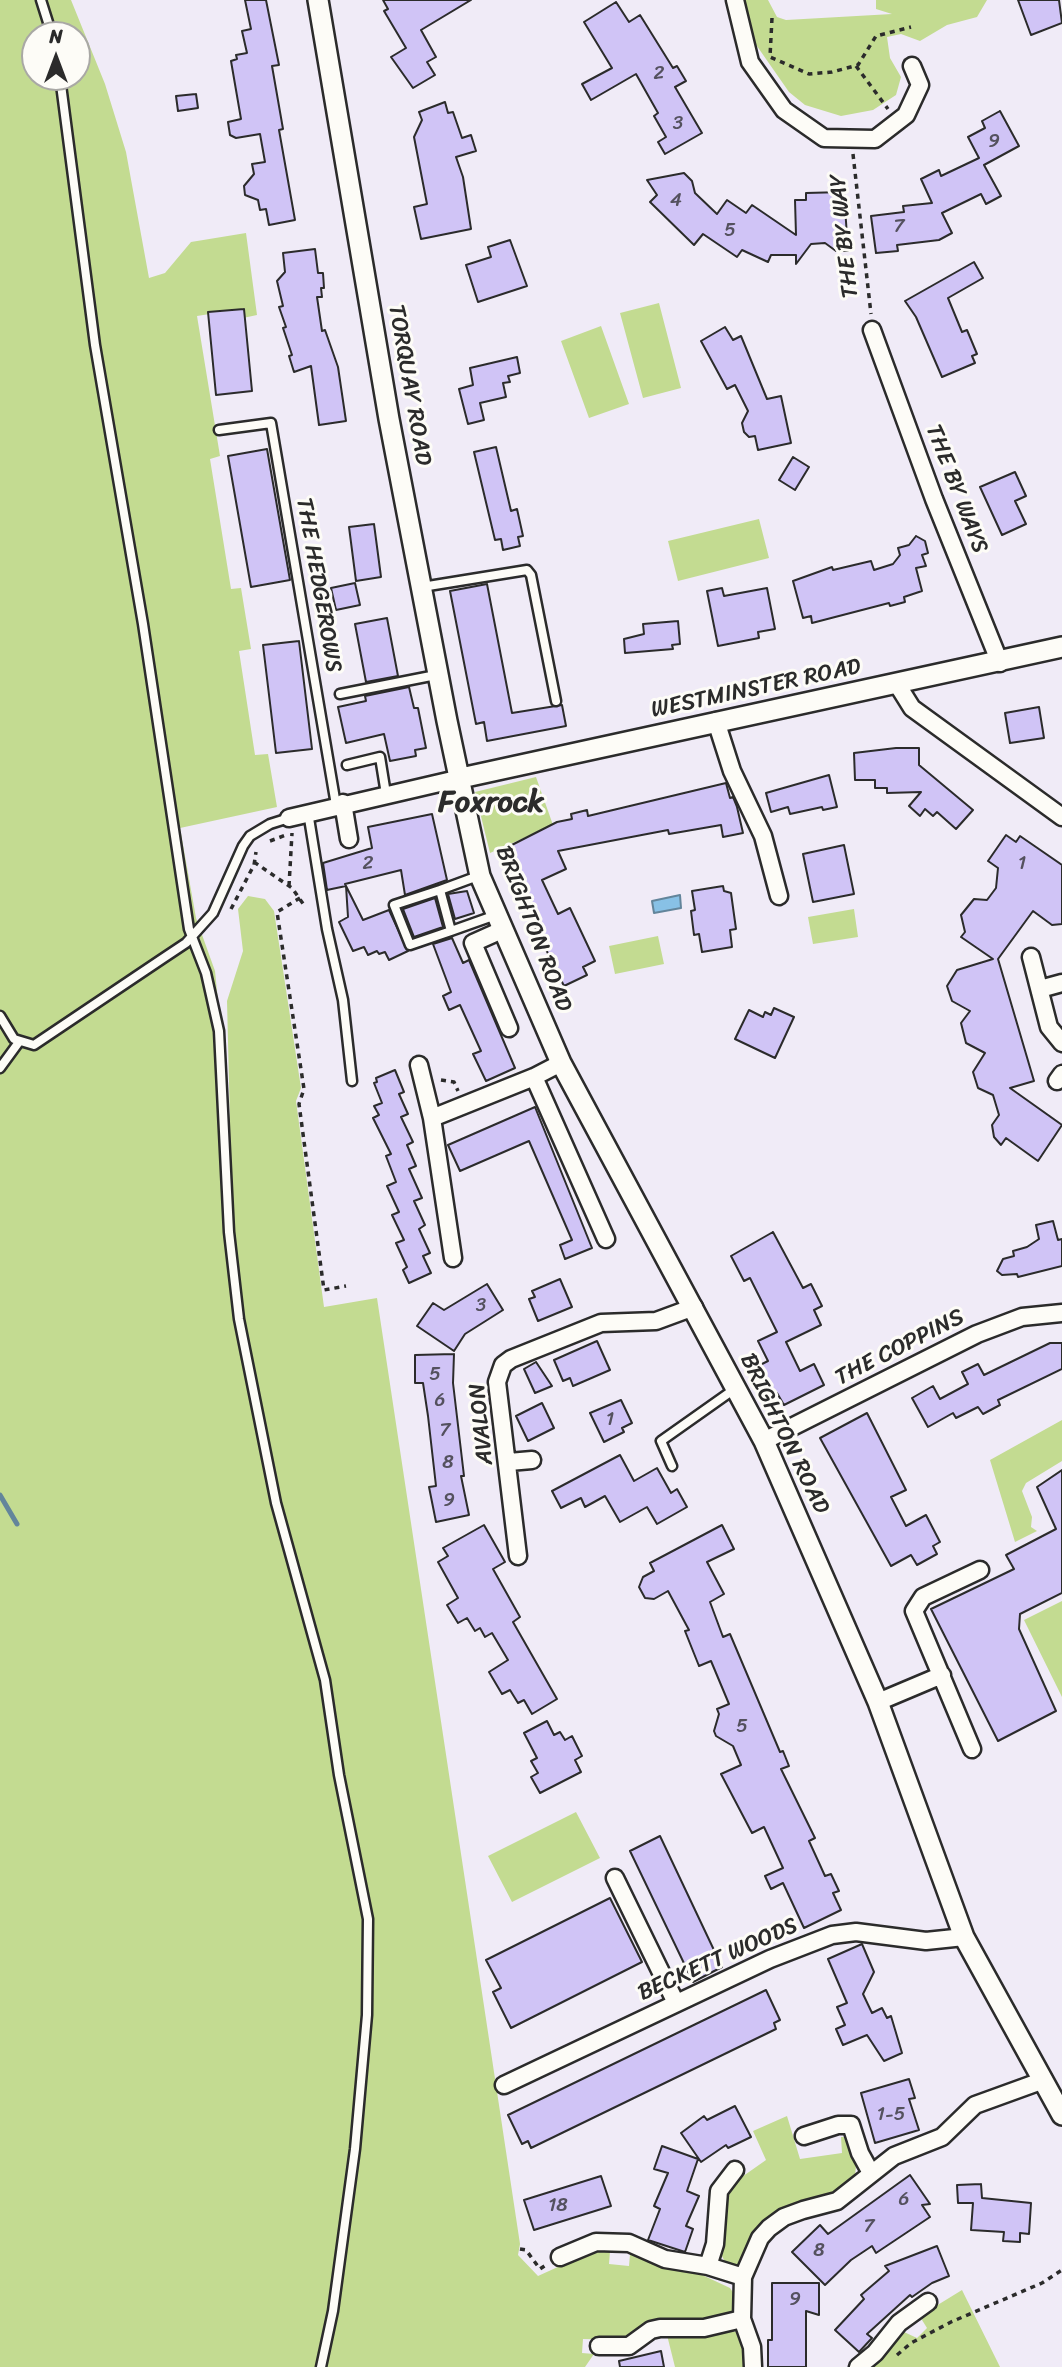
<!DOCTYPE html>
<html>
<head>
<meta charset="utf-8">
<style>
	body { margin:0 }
	#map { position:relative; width:1062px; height:2367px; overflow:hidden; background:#f0ebf7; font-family:Sriracha,sans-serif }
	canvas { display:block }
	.north { position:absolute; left:21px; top:21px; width:70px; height:70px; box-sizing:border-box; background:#fdfcf7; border:2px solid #a9a8a5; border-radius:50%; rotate:0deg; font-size:19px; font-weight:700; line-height:28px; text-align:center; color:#2b2b2b }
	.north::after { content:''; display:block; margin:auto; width:24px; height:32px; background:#2b2b2b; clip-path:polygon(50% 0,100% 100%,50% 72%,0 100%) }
</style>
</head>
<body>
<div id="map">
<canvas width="1062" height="2367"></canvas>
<div class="north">N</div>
</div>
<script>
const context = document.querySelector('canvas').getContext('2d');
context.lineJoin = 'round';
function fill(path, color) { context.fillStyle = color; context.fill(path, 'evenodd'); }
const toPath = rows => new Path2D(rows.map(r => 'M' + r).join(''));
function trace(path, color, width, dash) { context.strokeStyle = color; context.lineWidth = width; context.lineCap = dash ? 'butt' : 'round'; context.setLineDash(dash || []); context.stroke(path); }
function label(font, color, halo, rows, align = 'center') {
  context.font = font + ' Sriracha,sans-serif'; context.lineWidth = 6; context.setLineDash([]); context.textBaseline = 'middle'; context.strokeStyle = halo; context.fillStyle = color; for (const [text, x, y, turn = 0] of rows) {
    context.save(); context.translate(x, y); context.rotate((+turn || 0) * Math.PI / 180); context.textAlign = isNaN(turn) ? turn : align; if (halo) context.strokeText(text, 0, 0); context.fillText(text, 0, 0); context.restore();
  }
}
fill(toPath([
	[0,0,71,0,105,84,126,152,149,278,165,273,191,242,246,233,257,315,243,318,241,309,197,316,220,456,210,459,231,589,241,588,251,649,239,651,255,755,268,754,277,807,180,828,196,918,215,971,230,1122,227,1001,243,951,238,909,248,896,265,899,274,911,301,1088,296,1101,324,1307,377,1298,520,2244,518,2255,538,2276,593,2251,610,2251,609,2264,629,2266,630,2254,634,2255,666,2267,698,2273,730,2288,736,2297,735,2309,728,2315,696,2322,652,2320,623,2340,583,2339,582,2353,594,2354,585,2367,0,2367],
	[35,35,77,35,77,77,35,77],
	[732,0,768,0,777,17,786,20,892,14,876,9,876,0,987,0,977,17,947,25,920,41,901,34,887,37,890,58,901,77,896,95,873,110,841,116,805,105,789,92,743,26],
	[659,303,681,388,643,398,620,313],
	[601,326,629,404,589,418,561,341],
	[759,519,769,558,678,581,668,541],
	[536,777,553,825,490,853,475,792],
	[854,909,858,937,813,944,808,917],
	[658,936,664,964,615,974,609,946],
	[1062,1420,1062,1461,1026,1483,1022,1491,1032,1517,1031,1527,1037,1531,1015,1542,990,1460],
	[1062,1601,1062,1697,1024,1620],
	[576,1812,600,1858,512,1902,488,1856],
	[787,2116,800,2159,842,2153,841,2137,844,2137,856,2165,855,2177,830,2195,800,2204,739,2264,726,2264,720,2252,725,2195,739,2179,766,2160,753,2131],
	[962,2290,1000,2367,872,2367,904,2332,917,2338,927,2328,922,2320,923,2314],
	[728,2330,736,2332,742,2339,746,2358,744,2367,675,2367,667,2335]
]), '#c3db91');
const water = toPath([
	[680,895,681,908,654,913,652,901,680,895]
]);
fill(water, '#88c1e6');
trace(water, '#63859b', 2);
trace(toPath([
	[0,1495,17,1524]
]), '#63859b', 5);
const building = toPath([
	[245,0,266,0,279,65,272,66,283,129,279,130,295,220,269,225,266,209,260,210,258,200,245,195,244,186,254,174,252,164,265,162,260,134,236,138,230,135,228,122,241,119,231,61,237,59,236,55,247,53,242,31,251,29,245,0],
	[383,0,471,0,421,30,436,57,427,62,435,75,413,88,391,57,406,48,384,11,388,9,383,0],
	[1018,0,1059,0,1062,23,1031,35,1018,0],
	[616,2,629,22,640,15,673,68,677,66,686,81,675,87,702,133,665,154,658,142,666,137,654,116,658,113,636,74,591,100,582,84,612,68,584,22,616,2],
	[196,94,198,108,178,111,176,96,196,94],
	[445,102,448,113,453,112,462,138,471,135,476,151,456,157,463,177,471,229,421,239,414,207,427,204,414,137,422,120,419,112,445,102],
	[1000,111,1019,146,984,165,1001,196,986,204,981,194,942,213,952,233,939,240,897,245,898,251,876,253,871,216,904,212,903,206,932,203,921,179,939,170,941,176,979,158,968,137,985,128,982,121,1000,111],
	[684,173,692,181,695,193,717,214,727,200,746,213,752,205,796,235,795,200,806,200,806,193,844,192,848,251,836,251,825,243,811,244,796,264,796,255,771,255,768,262,742,250,737,257,703,234,694,245,650,202,657,195,647,180,684,173],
	[510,240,527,286,478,302,466,265,491,257,488,247,510,240],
	[315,249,318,273,323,273,324,288,321,288,322,297,317,297,322,331,325,330,338,367,346,421,319,425,311,366,294,372,289,356,292,355,283,328,286,327,279,307,283,306,277,281,285,272,283,253,315,249],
	[974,262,983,278,948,298,962,332,967,330,977,354,972,356,975,363,942,377,916,317,905,301,974,262],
	[244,309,252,391,216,395,208,312,244,309],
	[725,327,733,340,741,336,767,399,781,396,791,443,758,450,755,436,749,437,744,432,742,423,748,411,735,385,727,389,701,341,725,327],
	[517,357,520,373,508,376,510,382,503,383,506,397,480,403,484,420,468,424,459,389,473,385,470,368,517,357],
	[496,447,511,511,517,509,523,536,518,537,520,546,503,550,501,539,495,540,474,452,496,447],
	[267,449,290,580,251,587,228,456,267,449],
	[793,457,809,467,795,490,779,480,793,457],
	[1015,472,1026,496,1015,501,1026,524,1002,535,980,487,1015,472],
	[374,524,381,577,356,581,349,527,374,524],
	[916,536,925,541,928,553,922,555,926,566,916,568,922,591,904,597,905,602,890,606,889,603,812,623,811,616,803,618,793,581,832,567,833,570,871,561,874,570,893,564,900,555,898,548,909,545,916,536],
	[355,583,360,605,336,610,331,588,355,583],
	[487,584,512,713,562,705,566,726,487,741,484,722,476,724,450,591,487,584],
	[722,588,724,596,767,588,775,629,758,632,759,638,718,646,707,591,722,588],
	[387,618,398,676,366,682,355,624,387,618],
	[678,621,680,644,672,645,673,649,625,653,624,639,644,634,643,624,678,621],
	[299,641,312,749,276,753,263,645,299,641],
	[409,687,414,708,418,708,426,748,415,750,416,756,390,761,384,734,346,743,338,707,366,701,365,696,409,687],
	[1039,707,1044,738,1010,743,1005,713,1039,707],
	[896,748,919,748,919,765,973,810,956,829,937,812,933,816,925,809,920,816,909,806,921,792,887,793,887,788,875,788,875,780,855,780,854,753,896,748],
	[829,775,837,807,823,810,822,807,790,814,788,807,771,812,766,793,829,775],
	[726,783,730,798,733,797,737,807,743,833,723,837,721,825,669,834,668,830,558,851,566,869,542,880,558,914,570,908,595,961,583,967,587,975,564,986,498,852,557,822,572,819,571,814,587,810,588,816,726,783],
	[432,814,447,880,405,895,401,870,345,884,363,920,389,910,408,951,389,960,385,952,379,954,377,951,368,955,364,947,353,951,339,922,348,917,346,886,327,890,323,863,372,848,368,827,432,814],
	[1006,835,1016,842,1020,836,1062,865,1062,924,1052,925,1033,911,998,959,1034,1081,1010,1088,1062,1125,1038,1161,1006,1138,1001,1145,994,1137,992,1125,999,1115,993,1095,978,1088,973,1072,985,1053,966,1043,961,1023,970,1011,952,1001,947,986,957,970,993,959,961,937,965,932,961,915,974,899,987,900,996,888,998,868,988,861,1006,835],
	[844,845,854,894,813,902,803,854,844,845],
	[723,886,724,891,731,893,736,929,730,930,732,947,702,952,699,934,694,935,691,911,695,910,692,891,723,886],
	[467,891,474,913,455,919,448,894,467,891],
	[435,898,443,927,414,937,403,909,435,898],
	[452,938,463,963,469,960,515,1068,486,1081,473,1054,481,1051,460,1005,449,1010,443,996,451,992,433,944,452,938],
	[774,1008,794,1017,775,1058,735,1039,749,1010,763,1017,765,1012,771,1015,774,1008],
	[395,1070,404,1092,399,1094,408,1114,401,1117,413,1142,407,1145,416,1166,409,1169,422,1198,414,1201,425,1225,419,1229,430,1253,423,1256,431,1273,409,1283,403,1270,407,1267,396,1243,404,1240,392,1215,399,1212,387,1186,396,1182,386,1156,391,1154,373,1118,379,1115,374,1106,382,1103,374,1083,377,1082,376,1078,395,1070],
	[535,1107,592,1248,565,1259,560,1245,572,1240,529,1141,460,1171,448,1145,535,1107],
	[1053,1221,1058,1240,1062,1239,1062,1266,1018,1277,1017,1274,1002,1275,997,1271,1003,1259,1014,1256,1013,1251,1027,1247,1039,1239,1036,1225,1053,1221],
	[773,1232,803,1288,811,1284,822,1306,814,1310,821,1325,786,1342,800,1371,814,1364,824,1385,784,1405,777,1393,769,1397,754,1368,768,1361,758,1341,777,1332,750,1278,744,1281,731,1256,773,1232],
	[560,1279,572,1307,538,1321,529,1299,535,1297,532,1291,560,1279],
	[487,1284,503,1310,465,1334,454,1351,417,1326,433,1303,444,1310,487,1284],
	[597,1341,610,1370,573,1386,570,1378,563,1381,554,1360,597,1341],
	[1050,1343,1062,1343,1062,1369,998,1400,1000,1405,983,1414,978,1407,956,1418,953,1413,928,1427,912,1398,933,1386,940,1399,968,1384,962,1372,978,1364,984,1375,1050,1343],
	[454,1354,453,1383,464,1476,461,1476,469,1515,436,1522,429,1487,436,1486,428,1416,423,1383,415,1383,415,1355,454,1354],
	[536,1362,552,1386,535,1393,524,1369,536,1362],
	[621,1400,632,1423,622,1428,624,1432,604,1442,590,1413,621,1400],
	[542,1403,554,1428,528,1441,516,1416,542,1403],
	[867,1413,906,1490,891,1497,906,1526,926,1515,940,1542,933,1546,937,1554,917,1565,911,1555,891,1566,820,1438,867,1413],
	[620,1455,634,1481,657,1468,671,1493,677,1489,687,1507,657,1524,647,1507,620,1522,605,1496,585,1507,581,1498,561,1508,552,1491,620,1455],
	[1062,1470,1062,1593,1020,1614,1019,1629,1056,1711,998,1741,931,1609,1014,1569,1006,1555,1056,1529,1037,1487,1062,1470],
	[484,1525,505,1562,493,1569,520,1617,513,1622,557,1699,532,1714,524,1700,518,1703,510,1690,502,1694,489,1672,508,1660,492,1633,485,1637,480,1628,475,1631,467,1618,458,1623,447,1605,458,1598,438,1562,448,1556,443,1548,484,1525],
	[722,1525,734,1549,707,1562,724,1594,710,1602,723,1637,730,1634,780,1752,783,1751,789,1766,781,1769,815,1838,809,1841,825,1876,831,1874,839,1891,833,1893,841,1910,804,1928,783,1883,771,1889,765,1876,783,1868,764,1827,752,1833,721,1774,741,1765,733,1746,716,1736,714,1731,719,1714,717,1709,729,1704,711,1661,699,1666,685,1631,689,1630,668,1591,654,1599,645,1598,639,1587,643,1577,654,1571,650,1563,722,1525],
	[547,1721,554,1735,560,1732,565,1740,572,1736,582,1756,575,1760,581,1772,540,1793,531,1777,538,1773,531,1761,537,1758,524,1733,547,1721],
	[660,1836,722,1967,693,1982,630,1851,660,1836],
	[610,1898,642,1962,511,2028,493,1992,501,1988,486,1960,610,1898],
	[862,1944,874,1972,863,1994,872,2013,882,2008,887,2018,891,2016,902,2053,884,2061,867,2035,843,2045,836,2029,845,2025,837,2007,847,2003,828,1959,862,1944],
	[766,1990,780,2020,774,2023,776,2029,531,2148,528,2141,522,2144,508,2115,766,1990],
	[909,2079,915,2098,909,2099,919,2130,875,2143,861,2093,909,2079],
	[735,2106,751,2137,728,2148,726,2145,701,2162,681,2133,704,2116,707,2120,735,2106],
	[662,2146,698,2159,687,2191,699,2196,686,2226,693,2229,685,2252,648,2240,660,2209,654,2206,668,2173,654,2169,662,2146],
	[910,2175,930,2204,922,2205,930,2217,876,2253,872,2246,851,2260,825,2285,792,2252,820,2225,828,2234,910,2175],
	[601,2176,611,2206,534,2230,524,2200,601,2176],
	[981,2184,982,2198,1031,2203,1029,2234,1020,2233,1020,2242,1003,2241,1004,2232,971,2230,973,2203,958,2203,957,2185,981,2184],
	[937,2246,949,2276,932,2283,912,2297,910,2295,867,2334,872,2338,859,2352,835,2330,864,2299,861,2295,889,2271,885,2266,937,2246],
	[772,2283,819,2283,819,2315,806,2311,806,2367,768,2367,768,2340,772,2340,772,2283],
	[661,2351,664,2367,620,2367,619,2361,661,2351]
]);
fill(building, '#d0c4f6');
trace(building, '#2b2b2b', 2);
const service = toPath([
	[41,0,52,35],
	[60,77,95,345,143,624,189,929,206,973,219,1031,229,1232,239,1319,276,1503,325,1680,339,1775,368,1919,367,2015,355,2149,333,2311,321,2367],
	[219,430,271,423,336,805],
	[422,587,527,570,531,575,556,701],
	[340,694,436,675],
	[347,765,380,757,386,794],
	[308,812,327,929,343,1000,352,1081],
	[478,876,440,890,451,931,496,915],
	[440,890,394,905,410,945,451,931],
	[0,1016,14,1039,34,1045,162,959,186,943,213,913,243,846,250,836,270,824,289,818],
	[0,1068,19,1042],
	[672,1466,661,1441,736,1388]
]);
const minor = toPath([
	[735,0,750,62,784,110,824,138,875,139,906,115,920,85,912,66],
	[872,330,934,499,1000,663],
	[897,684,912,708,1062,817],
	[716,721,732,771,763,836,779,896],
	[343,803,349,839],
	[289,818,461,778],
	[502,930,473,943,509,1028],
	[1031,957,1049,1027,1062,1043],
	[1040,989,1062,983],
	[419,1065,432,1118,453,1258],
	[534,1077,606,1239],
	[1057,1081,1062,1074],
	[432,1118,534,1077,561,1063],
	[764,1441,977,1334,1022,1317,1062,1313],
	[509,1462,532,1460],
	[518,1556,497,1382,503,1365,511,1359,601,1323,656,1321,694,1307],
	[878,1702,942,1675],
	[972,1749,914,1611,923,1597,980,1570],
	[615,1878,676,2003],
	[504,2085,770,1959,832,1935,856,1932,926,1941,964,1937],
	[804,2136,838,2125,851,2125,860,2153,871,2173],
	[560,2257,596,2242,629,2243,665,2259,708,2266,743,2277],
	[708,2266,715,2244,719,2191,735,2170],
	[599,2346,629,2346,651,2330,660,2328,704,2328,742,2319],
	[753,2367,752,2347,742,2319,743,2277,760,2238,769,2228,784,2217,803,2210,837,2201,894,2156,942,2137,975,2105,1044,2080],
	[858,2367,875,2353,899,2323,928,2302]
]);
const tertiary = toPath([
	[318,0,389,419,447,721,480,876,561,1063,764,1441,878,1702,964,1937,1062,2115],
	[461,778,1062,647]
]);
trace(service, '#2b2b2b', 13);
trace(minor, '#2b2b2b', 21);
trace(tertiary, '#2b2b2b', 24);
trace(toPath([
	[772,18,770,57,809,74,832,72,858,65,876,36,911,27],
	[856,66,888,109],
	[853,154,871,314],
	[270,841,286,835],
	[254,862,292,888,304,905],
	[289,886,292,833],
	[300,898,277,912,304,1089,299,1104,324,1290,346,1286],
	[231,909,254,865,256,852],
	[441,1080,454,1082,458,1091],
	[520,2249,526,2250,540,2269,546,2265],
	[897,2355,911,2343,951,2322,1042,2283,1062,2270]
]), '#2b2b2b', 3.5, [5, 5]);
trace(service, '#fdfcf7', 8);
trace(minor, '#fdfcf7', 16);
trace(tertiary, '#fdfcf7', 19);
label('19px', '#54515e', null, [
	["2",659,74],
	["3",678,124],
	["9",994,142],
	["4",676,201],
	["7",899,227],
	["5",730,231],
	["2",368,864],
	["1",1022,864],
	["3",481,1306],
	["5",435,1375],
	["6",440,1401],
	["1",610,1420],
	["7",445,1431],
	["8",448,1463],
	["9",449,1501],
	["5",742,1727],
	["1-5",891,2115],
	["6",904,2200],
	["18",558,2206],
	["7",869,2227],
	["8",819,2251],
	["9",795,2300]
]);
label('23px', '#2b2b2b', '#fdfcf7', [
	["THE BY WAY",845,236,-96],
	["TORQUAY ROAD",409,385,80],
	["THE BY WAYS",956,489,69],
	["THE HEDGEROWS",318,585,80],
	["WESTMINSTER ROAD",756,689,-12],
	["BRIGHTON ROAD",533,929,69],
	["THE COPPINS",900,1348,-27],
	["AVALON",482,1424,-96],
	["BRIGHTON ROAD",784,1434,64],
	["BECKETT WOODS",718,1960,-24]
]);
label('bold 30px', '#2b2b2b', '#fdfcf7', [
	["Foxrock",491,803]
]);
</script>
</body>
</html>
